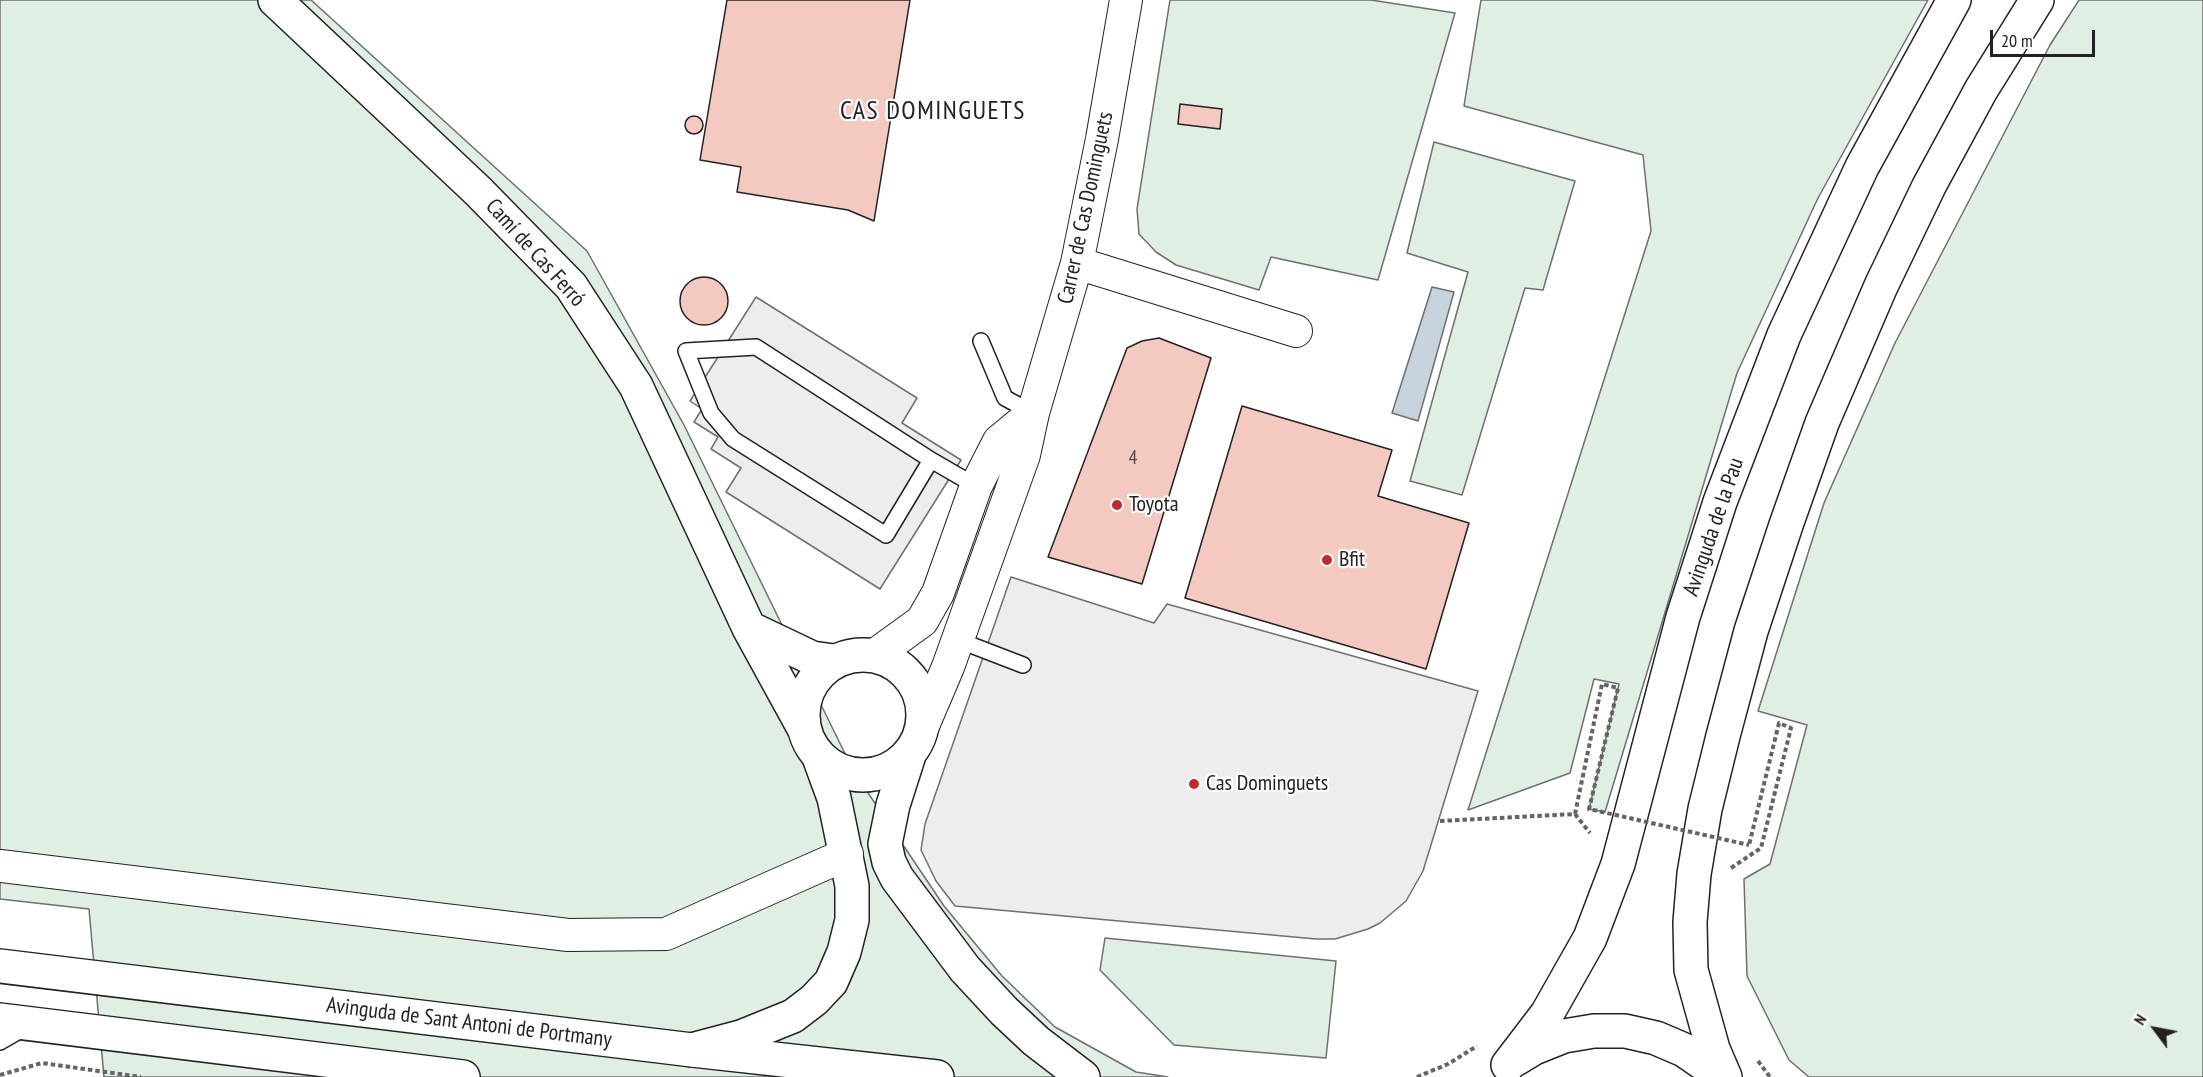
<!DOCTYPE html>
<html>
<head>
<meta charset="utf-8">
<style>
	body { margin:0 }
	#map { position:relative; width:2203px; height:1077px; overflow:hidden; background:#fff; font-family:"PT Sans Narrow",sans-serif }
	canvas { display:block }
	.north { position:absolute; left:2125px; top:999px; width:60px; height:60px; -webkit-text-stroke:4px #fff; paint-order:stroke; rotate:302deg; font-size:16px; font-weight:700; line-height:24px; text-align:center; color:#222 }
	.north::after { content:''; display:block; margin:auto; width:21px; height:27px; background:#222; clip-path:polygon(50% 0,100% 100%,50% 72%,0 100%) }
	.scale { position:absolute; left:1990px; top:30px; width:105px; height:27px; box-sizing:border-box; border:3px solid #222; border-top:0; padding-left:8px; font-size:18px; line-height:21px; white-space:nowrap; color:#222; -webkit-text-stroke:4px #fff; paint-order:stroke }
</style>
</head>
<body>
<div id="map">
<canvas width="2203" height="1077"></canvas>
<div class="north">N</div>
<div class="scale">20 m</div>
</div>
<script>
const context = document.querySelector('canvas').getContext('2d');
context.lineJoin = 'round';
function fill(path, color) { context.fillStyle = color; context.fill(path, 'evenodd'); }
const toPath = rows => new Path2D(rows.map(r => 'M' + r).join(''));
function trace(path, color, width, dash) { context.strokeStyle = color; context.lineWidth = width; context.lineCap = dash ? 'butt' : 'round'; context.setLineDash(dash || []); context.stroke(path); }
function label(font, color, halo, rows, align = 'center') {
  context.font = font + ' "PT Sans Narrow",sans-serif'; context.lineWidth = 4.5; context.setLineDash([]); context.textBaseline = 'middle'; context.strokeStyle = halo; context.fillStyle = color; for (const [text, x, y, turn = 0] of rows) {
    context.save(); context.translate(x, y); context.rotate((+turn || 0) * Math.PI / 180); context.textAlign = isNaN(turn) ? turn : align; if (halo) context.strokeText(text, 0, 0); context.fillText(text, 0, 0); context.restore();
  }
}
const green = toPath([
	[0,0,311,0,587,251,684,425,854,772,944,906,1002,976,1055,1027,1136,1072,1168,1077,104,1077,89,909,0,899,0,0],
	[1170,0,1371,0,1455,13,1378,280,1271,257,1259,290,1176,265,1156,252,1139,234,1137,209,1170,0],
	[1481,0,1928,0,1818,198,1737,373,1605,812,1589,809,1619,684,1594,679,1570,773,1468,810,1651,231,1643,155,1464,106,1481,0],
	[2079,0,2203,0,2203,1077,1809,1077,1789,1060,1747,976,1744,879,1770,864,1807,725,1758,711,1824,503,1895,343,2050,45,2079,0],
	[1434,142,1575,181,1543,290,1525,288,1462,495,1410,481,1468,272,1407,253,1434,142],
	[1105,938,1336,961,1326,1058,1174,1045,1100,970,1105,938]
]);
fill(green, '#e0efe3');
trace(green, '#6f6f6f', 1.5);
const parking = toPath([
	[756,297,917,398,902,423,961,460,880,589,726,492,741,468,711,449,718,437,694,422,702,409,690,401,756,297],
	[1011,577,1154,623,1167,604,1478,691,1423,871,1406,901,1380,923,1368,929,1335,939,1316,939,955,906,936,881,921,850,925,824,1011,577]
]);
fill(parking, '#ededed');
trace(parking, '#6f6f6f', 1.5);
const water = toPath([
	[1432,287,1454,292,1418,421,1392,413,1432,287]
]);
fill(water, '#c7d3dd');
trace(water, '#6f6f6f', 1.5);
const building = toPath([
	[727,0,910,0,874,221,848,210,737,192,741,167,700,160,727,0],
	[1180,104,1222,109,1220,129,1178,124,1180,104],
	'685 125a9 9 0 1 1 18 0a9 9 0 1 1-18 0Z',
	'680 301a24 24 0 1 1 48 0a24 24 0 1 1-48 0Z',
	[1159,338,1211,358,1142,584,1048,557,1127,348,1142,341,1159,338],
	[1242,406,1392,450,1378,496,1469,523,1426,669,1185,598,1242,406]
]);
fill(building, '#f3c9c0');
trace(building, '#222', 1.5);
const service = toPath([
	[981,341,1005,398,1033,413],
	[931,460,886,535,733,439,711,413,686,351,756,347,931,460,976,486],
	[958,640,1023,665],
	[0,1042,26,1027]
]);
const minor = toPath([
	[1077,263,1296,331],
	[875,655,922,621,938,593,976,486,999,441,1033,413],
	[922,728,948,667,1024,455,1033,413,1077,263,1102,139,1126,0],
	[0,866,568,935,666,934,847,854]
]);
const tertiary = toPath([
	[275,0,478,191,571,286,636,386,749,628,805,730],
	[749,628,812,658,834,661],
	'803 715a60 60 0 1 1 120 0a60 60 0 1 1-120 0Z',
	[909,755,893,805,885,844,889,862,897,878,965,969,1004,1011,1036,1041,1083,1077],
	[692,1050,741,1037,793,1016,814,1000,831,982,844,952,852,920,852,886,834,798,819,757]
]);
const secondary = toPath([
	[0,966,692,1050,937,1077],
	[0,1020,463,1077],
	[1516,1059,1534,1048,1564,1036,1594,1031,1625,1031,1656,1038,1684,1050,1710,1068,1718,1077],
	[1508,1065,1547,1014,1590,938,1618,864,1683,617,1720,502,1784,335,1862,167,1954,0],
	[1725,1077,1713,1049,1691,970,1690,922,1694,874,1705,809,1723,736,1751,631,1786,525,1822,423,1881,286,1929,186,1981,90,2037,0]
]);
trace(service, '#222', 18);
trace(minor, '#222', 34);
trace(tertiary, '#222', 36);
trace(secondary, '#222', 36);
trace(toPath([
	[1440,821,1575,814,1590,833],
	[1731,868,1761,848,1791,728,1779,723,1749,845],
	[1758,1061,1770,1077],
	[0,1075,42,1063,141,1077],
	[1417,1077,1448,1064,1477,1046]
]), '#646464', 4, [4.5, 3]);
trace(service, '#fff', 15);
trace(minor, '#fff', 32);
trace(tertiary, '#fff', 33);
trace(secondary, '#fff', 33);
trace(toPath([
	[1575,814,1602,684,1618,688,1589,809,1749,845]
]), '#646464', 4, [4.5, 3]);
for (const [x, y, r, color] of [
	[1117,505,6,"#c62828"],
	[1327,560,6,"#c62828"],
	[1194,784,6,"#c62828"]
]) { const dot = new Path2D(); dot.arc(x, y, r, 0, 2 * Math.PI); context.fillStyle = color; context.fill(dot); trace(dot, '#fff', 2); }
label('20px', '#564c4a', null, [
	["4",1133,458]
]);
label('22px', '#222', '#fff', [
	["Carrer de Cas Dominguets",1086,208,-78],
	["Camí de Cas Ferró",535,253,48],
	["Avinguda de la Pau",1714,527,-71],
	["Avinguda de Sant Antoni de Portmany",469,1023,7]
]);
label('22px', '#222', '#fff', [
	["Toyota",1129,505],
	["Bfit",1339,560],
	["Cas Dominguets",1206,784]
], 'left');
context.letterSpacing = '1.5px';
label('26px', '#222', '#fff', [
	["CAS DOMINGUETS",933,112]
]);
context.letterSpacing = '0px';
</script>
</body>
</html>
